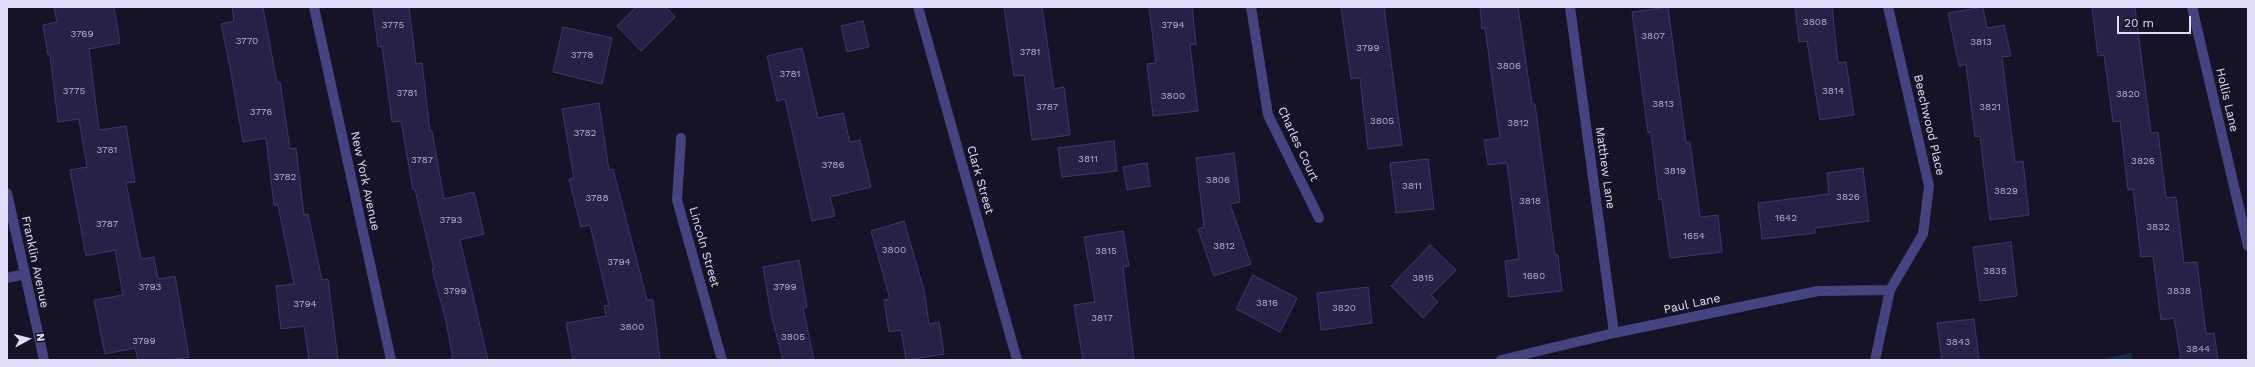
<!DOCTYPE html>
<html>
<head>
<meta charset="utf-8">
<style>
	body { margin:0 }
	#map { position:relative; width:2255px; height:367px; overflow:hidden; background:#161327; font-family:"Work Sans",sans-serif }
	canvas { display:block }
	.frame { position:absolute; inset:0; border:8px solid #e0ddfb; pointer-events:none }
	.north { position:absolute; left:8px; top:319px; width:40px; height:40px; -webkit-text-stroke:3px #161327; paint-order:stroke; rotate:83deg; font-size:11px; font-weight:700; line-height:16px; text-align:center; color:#e0ddfb }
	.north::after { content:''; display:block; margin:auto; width:14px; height:18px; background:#e0ddfb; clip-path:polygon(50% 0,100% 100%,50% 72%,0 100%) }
	.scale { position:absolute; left:2117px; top:16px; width:74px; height:18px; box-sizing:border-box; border:2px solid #e0ddfb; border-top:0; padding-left:5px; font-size:12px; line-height:14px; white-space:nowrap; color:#e0ddfb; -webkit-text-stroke:3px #161327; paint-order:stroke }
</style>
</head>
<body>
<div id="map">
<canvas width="2255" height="367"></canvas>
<div class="frame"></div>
<div class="north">N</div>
<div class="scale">20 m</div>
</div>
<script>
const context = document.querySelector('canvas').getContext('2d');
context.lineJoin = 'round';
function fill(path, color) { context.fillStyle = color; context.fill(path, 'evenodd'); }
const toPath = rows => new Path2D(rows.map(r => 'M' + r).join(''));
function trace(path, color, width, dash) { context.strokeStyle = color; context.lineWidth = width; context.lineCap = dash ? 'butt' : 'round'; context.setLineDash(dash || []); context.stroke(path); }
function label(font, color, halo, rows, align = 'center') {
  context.font = font + ' "Work Sans",sans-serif'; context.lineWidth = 3.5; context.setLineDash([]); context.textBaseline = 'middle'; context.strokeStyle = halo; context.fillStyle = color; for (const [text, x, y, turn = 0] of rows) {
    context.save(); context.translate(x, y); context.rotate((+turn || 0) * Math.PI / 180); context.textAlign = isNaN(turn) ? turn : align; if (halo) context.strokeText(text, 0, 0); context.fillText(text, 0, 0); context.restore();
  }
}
fill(toPath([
	[2131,353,2133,360,2099,360]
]), '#152b4a');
const building = toPath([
	[54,7,114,7,120,43,89,49,99,130,126,126,135,182,126,183,141,259,154,257,158,279,175,276,189,357,172,360,138,360,135,348,105,354,94,300,123,295,115,250,86,256,70,170,87,167,79,119,58,122,50,55,48,55,43,25,57,22,54,7],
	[232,7,263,7,277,83,280,82,290,149,296,148,304,215,308,214,322,280,328,279,338,360,309,360,304,326,281,329,276,286,294,284,278,205,274,205,266,138,243,142,230,67,221,24,234,21,232,7],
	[373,7,409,7,416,64,422,63,430,131,432,131,444,199,474,192,484,234,460,240,488,360,453,360,446,321,432,269,434,269,415,190,413,190,401,121,392,122,382,46,378,47,373,7],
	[636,7,666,7,675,17,641,51,617,26,636,7],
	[1004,7,1042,7,1054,89,1064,87,1070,135,1032,140,1024,75,1014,76,1004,7],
	[1149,7,1192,7,1196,44,1190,45,1198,111,1153,116,1147,64,1156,63,1149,7],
	[1341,7,1384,7,1402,145,1368,149,1360,78,1351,79,1341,7],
	[1480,7,1518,7,1532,104,1535,104,1555,255,1558,255,1562,291,1509,297,1505,261,1519,259,1507,163,1488,165,1484,140,1500,138,1485,28,1482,29,1480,7],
	[1668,7,1686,143,1690,142,1700,217,1718,215,1722,252,1670,258,1662,199,1659,200,1651,132,1648,133,1632,12,1668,7],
	[1795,7,1832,7,1838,63,1846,62,1854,115,1820,120,1807,41,1799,42,1795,7],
	[1983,7,1987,28,2004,25,2011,56,2002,57,2015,162,2023,161,2029,215,1990,220,1980,136,1975,137,1966,64,1959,66,1948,13,1983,7],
	[2092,7,2135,7,2151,133,2158,132,2166,198,2176,197,2184,263,2197,262,2206,334,2214,333,2218,360,2181,360,2174,318,2161,320,2153,256,2141,257,2133,189,2128,190,2120,121,2113,122,2104,55,2098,56,2092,7],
	[863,21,869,47,847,52,841,26,863,21],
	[563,27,612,38,602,84,553,72,563,27],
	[802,48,818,118,843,113,850,142,860,140,871,187,830,197,835,216,812,221,785,99,777,101,767,56,802,48],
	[599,103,609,170,613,169,647,300,653,300,660,360,573,360,566,323,606,316,604,306,609,305,590,225,581,227,569,179,574,178,562,109,599,103],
	[1114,141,1117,171,1062,177,1058,148,1114,141],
	[1234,153,1240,202,1230,204,1251,264,1214,276,1198,229,1204,227,1196,158,1234,153],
	[1428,159,1434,209,1396,213,1390,163,1428,159],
	[1147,163,1150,186,1127,190,1123,167,1147,163],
	[1863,168,1869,221,1815,228,1815,233,1762,239,1758,203,1829,194,1827,173,1863,168],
	[904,221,924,290,929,324,939,322,944,354,906,360,901,330,889,332,884,300,890,299,871,231,904,221],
	[1123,231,1129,266,1123,267,1134,360,1083,360,1074,305,1095,302,1084,237,1123,231],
	[2011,242,2017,296,1980,301,1973,247,2011,242],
	[1430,245,1456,270,1431,295,1438,302,1423,318,1391,286,1430,245],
	[799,260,807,307,803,308,814,360,783,360,771,314,763,267,799,260],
	[1253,275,1297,298,1280,332,1236,309,1253,275],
	[1368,287,1372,323,1321,330,1317,293,1368,287],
	[1974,319,1979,360,1942,360,1937,323,1974,319]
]);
fill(building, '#282146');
trace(building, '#3f3670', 1);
trace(toPath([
	[314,7,391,360],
	[918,7,1017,360],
	[1251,7,1268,115,1319,218],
	[1570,7,1614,333],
	[2192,7,2248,246],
	[681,138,677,200,722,360],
	[7,193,44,360],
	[7,278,25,274],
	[1501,360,1614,333,1818,291,1890,290],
	[1875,360,1890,290,1923,234,1929,186,1888,7]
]), '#444481', 10);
label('10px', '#b2aece', null, [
	["3808",1815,22],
	["3775",393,25],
	["3794",1173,25],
	["3769",82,34],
	["3807",1653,36],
	["3770",247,41],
	["3813",1981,42],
	["3799",1368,48],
	["3781",1030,52],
	["3778",582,55],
	["3806",1509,66],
	["3781",790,74],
	["3775",74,91],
	["3814",1833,91],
	["3781",407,93],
	["3820",2128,94],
	["3800",1173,96],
	["3813",1663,104],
	["3787",1047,107],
	["3821",1990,107],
	["3776",261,112],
	["3805",1382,121],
	["3812",1518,123],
	["3782",585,133],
	["3781",107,150],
	["3811",1088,159],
	["3787",422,160],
	["3826",2143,161],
	["3786",833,165],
	["3819",1675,171],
	["3782",285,177],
	["3806",1218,180],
	["3811",1412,186],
	["3829",2006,191],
	["3826",1848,197],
	["3788",597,198],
	["3818",1530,201],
	["1642",1786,218],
	["3793",451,220],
	["3787",107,224],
	["3832",2158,227],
	["1654",1694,236],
	["3812",1224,246],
	["3800",894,250],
	["3815",1106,251],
	["3794",619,262],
	["3835",1995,271],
	["1660",1534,276],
	["3815",1423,278],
	["3793",150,287],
	["3799",785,287],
	["3799",455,291],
	["3838",2179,291],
	["3816",1267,303],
	["3794",305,304],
	["3820",1344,308],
	["3817",1102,318],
	["3800",632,327],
	["3805",793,337],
	["3799",144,341],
	["3843",1958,342],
	["3844",2198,349]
]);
label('12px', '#e0ddfb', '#161327', [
	["Hollis Lane",2227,100,77],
	["Beechwood Place",1929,125,77],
	["Charles Court",1298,144,65],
	["Matthew Lane",1605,168,82],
	["Clark Street",980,180,74],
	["New York Avenue",365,181,78],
	["Lincoln Street",704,247,74],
	["Franklin Avenue",35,262,78],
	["Paul Lane",1692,304,-12]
]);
</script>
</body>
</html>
